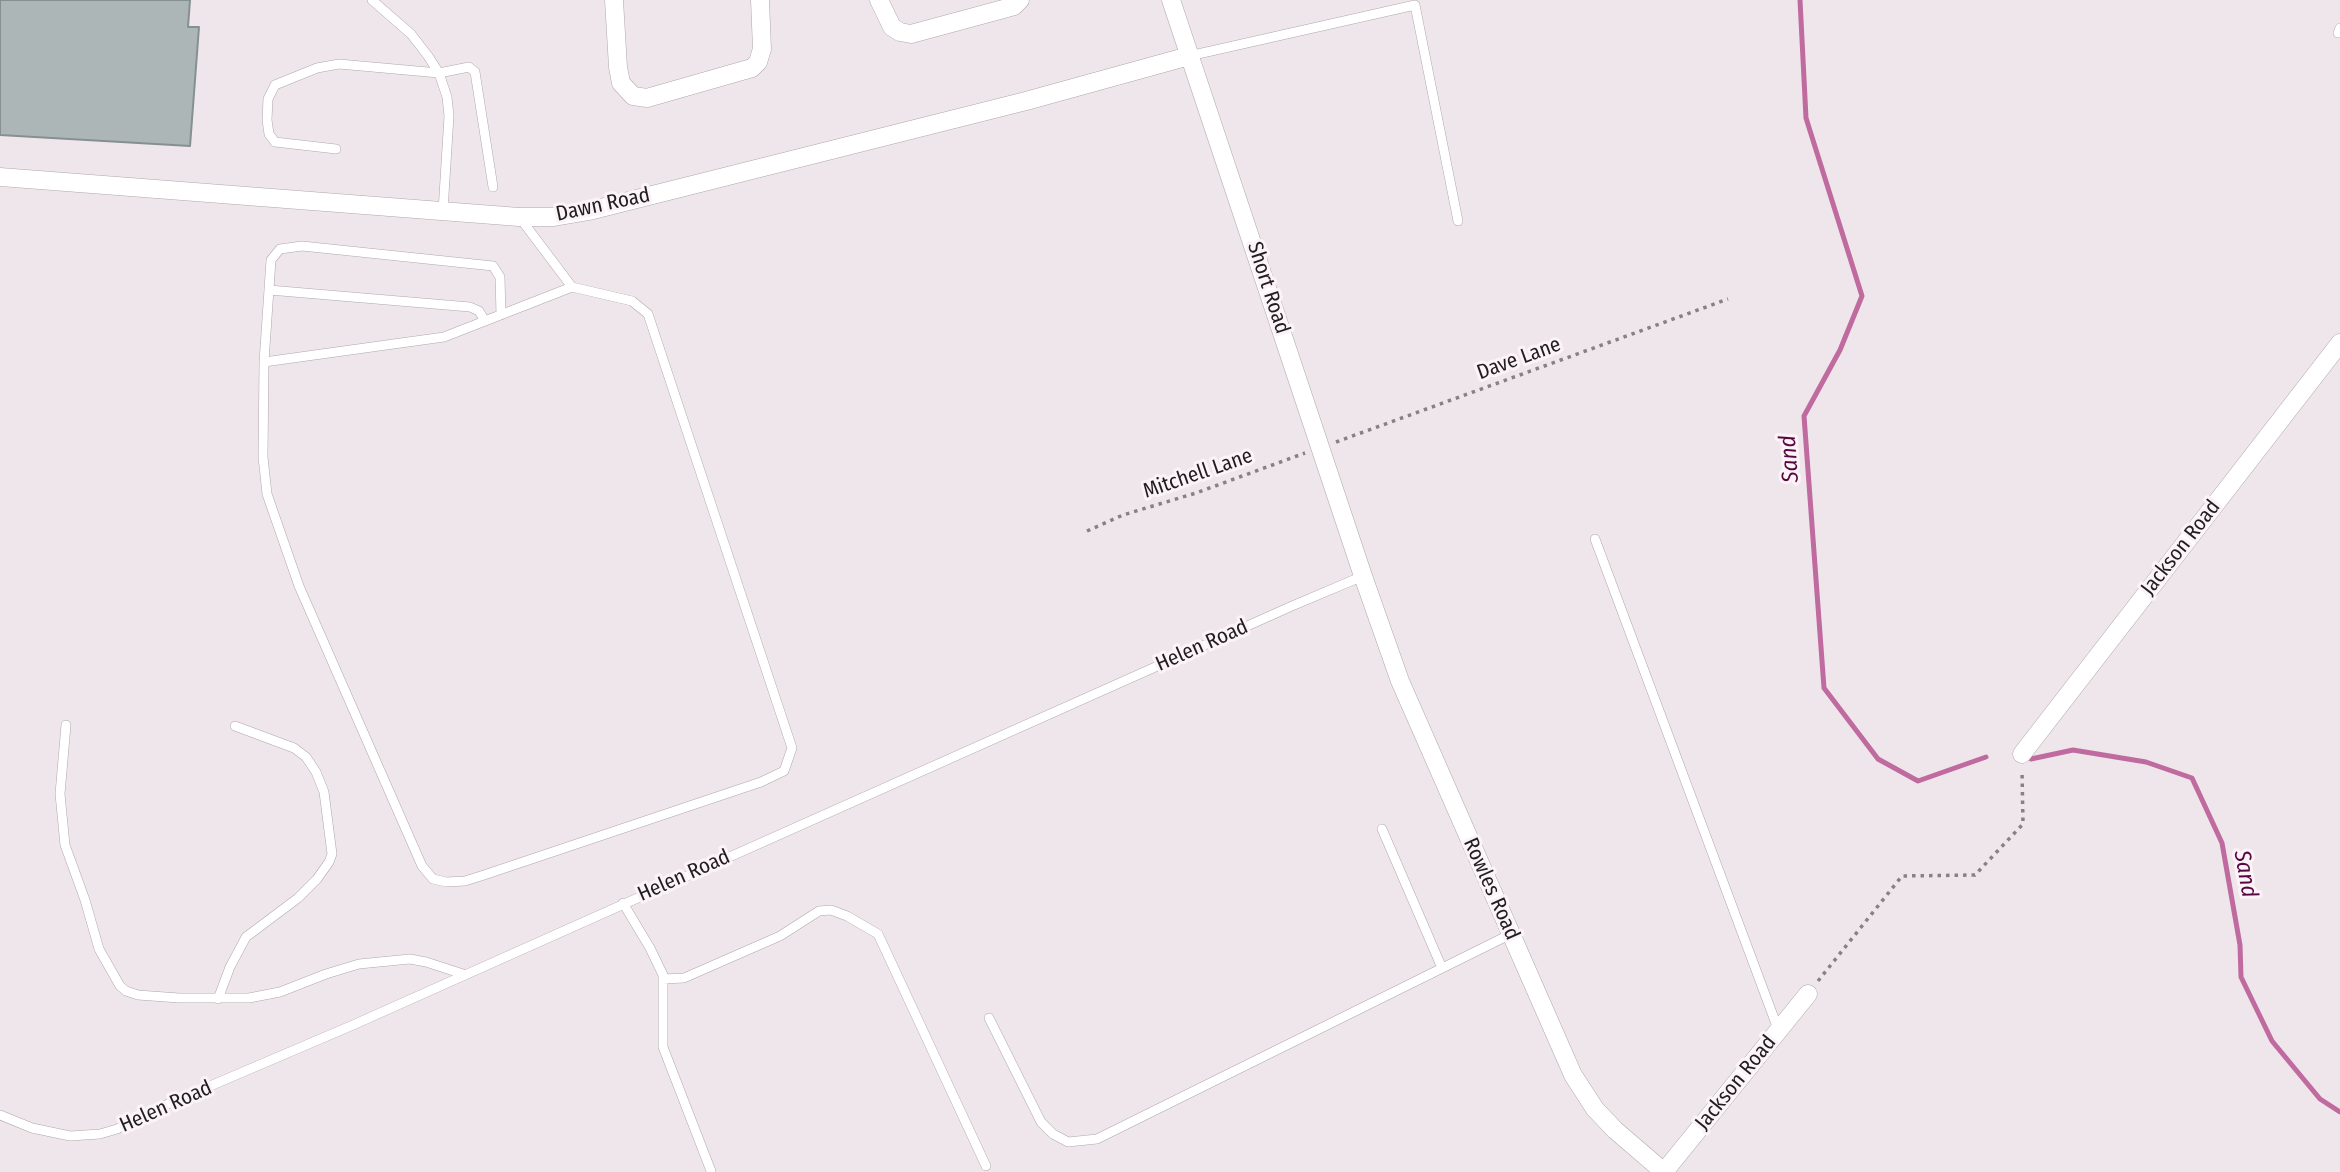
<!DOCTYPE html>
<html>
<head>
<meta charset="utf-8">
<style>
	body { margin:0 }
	canvas { display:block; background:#efe6eb }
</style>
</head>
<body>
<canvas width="2340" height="1172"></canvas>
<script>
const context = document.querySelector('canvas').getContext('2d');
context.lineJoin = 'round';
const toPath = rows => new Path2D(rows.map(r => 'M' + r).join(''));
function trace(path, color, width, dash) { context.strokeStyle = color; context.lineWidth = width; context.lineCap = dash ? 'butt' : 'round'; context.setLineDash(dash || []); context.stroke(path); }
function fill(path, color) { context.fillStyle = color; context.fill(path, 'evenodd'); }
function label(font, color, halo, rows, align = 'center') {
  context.font = font + ' "Fira Sans Condensed",sans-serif'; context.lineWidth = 6; context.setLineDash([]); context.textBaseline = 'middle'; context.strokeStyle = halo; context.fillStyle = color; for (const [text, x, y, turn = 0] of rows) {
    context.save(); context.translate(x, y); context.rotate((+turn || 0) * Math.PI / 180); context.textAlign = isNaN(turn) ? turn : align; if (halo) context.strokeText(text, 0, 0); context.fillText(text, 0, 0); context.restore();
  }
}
trace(toPath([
	[1800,0,1806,118,1862,296,1840,350,1804,416,1824,688,1878,759,1918,781,1986,757],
	[2031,759,2073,750,2146,762,2192,778,2222,843,2240,945,2241,977,2272,1041,2320,1099,2340,1112]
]), '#c06b9f', 5);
const building = toPath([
	[0,0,190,0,188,27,199,27,190,146,0,135,0,0]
]);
fill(building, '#acb6b6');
trace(building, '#879090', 2);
const service = toPath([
	[372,0,411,34,428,56,439,73,447,97,449,116,443,211],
	[2338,33,2340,28],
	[1189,56,1415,5,1458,221],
	[336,149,275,142,269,134,267,120,268,99,275,85,317,68,339,64,439,73,469,67,475,72,493,187],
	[520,218,572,287,632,301,648,314,792,748,784,771,761,782,484,875,465,881,446,882,433,879,422,866,299,586,267,494,263,457,264,362,444,337,572,287],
	[269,290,470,307,479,311,485,321],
	[264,362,271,260,280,249,302,246,493,266,500,277,501,315],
	[1595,539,1778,1029],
	[66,725,60,794,65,845,85,900,99,949,120,986,126,991,138,995,179,998,249,998,280,992,326,974,359,964,410,959,426,962,463,974],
	[1382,829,1442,968],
	[623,903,650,948,663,975,663,1047,711,1171],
	[663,979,684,978,780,936,819,911,831,910,847,916,878,934,986,1166],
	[218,999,230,967,246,937,298,898,317,879,329,862,332,854,324,792,316,772,306,757,294,748,235,726],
	[989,1018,1041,1122,1053,1134,1068,1142,1097,1139,1511,934],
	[0,1115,32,1128,70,1136,100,1134,117,1129,168,1104,353,1025,1292,606,1363,576]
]);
const minor = toPath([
	[614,0,618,67,621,83,633,96,647,98,752,68,758,62,762,49,760,0],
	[879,0,892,27,900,32,911,34,1007,8,1014,6,1020,0],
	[1171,0,1363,576,1400,681,1573,1075,1595,1109,1615,1130,1664,1172],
	[0,177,519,217,554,217,589,211,1026,101,1189,56],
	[2022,754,2340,343],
	[1664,1172,1808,994]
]);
trace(service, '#afa7ab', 10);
trace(minor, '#afa7ab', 19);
trace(toPath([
	[1336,442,1728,299],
	[1087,531,1123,515,1196,493,1305,453],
	[1818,981,1902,876,1975,875,2023,824,2022,770]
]), '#878184', 3.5, [3.5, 5]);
trace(service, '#fff', 9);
trace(minor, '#fff', 18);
label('21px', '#201d1e', '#fcf3f8', [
	["Dawn Road",603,205,-12],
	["Short Road",1268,288,72],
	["Dave Lane",1519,359,-20],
	["Mitchell Lane",1198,474,-19],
	["Jackson Road",2181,548,-52],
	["Helen Road",1202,646,-24],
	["Helen Road",684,876,-24],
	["Rowles Road",1491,889,66],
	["Jackson Road",1736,1083,-51],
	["Helen Road",166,1107,-24]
]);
label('italic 23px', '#580840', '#fcf3f8', [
	["Sand",1790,459,-94],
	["Sand",2245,874,80]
]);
</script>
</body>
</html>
